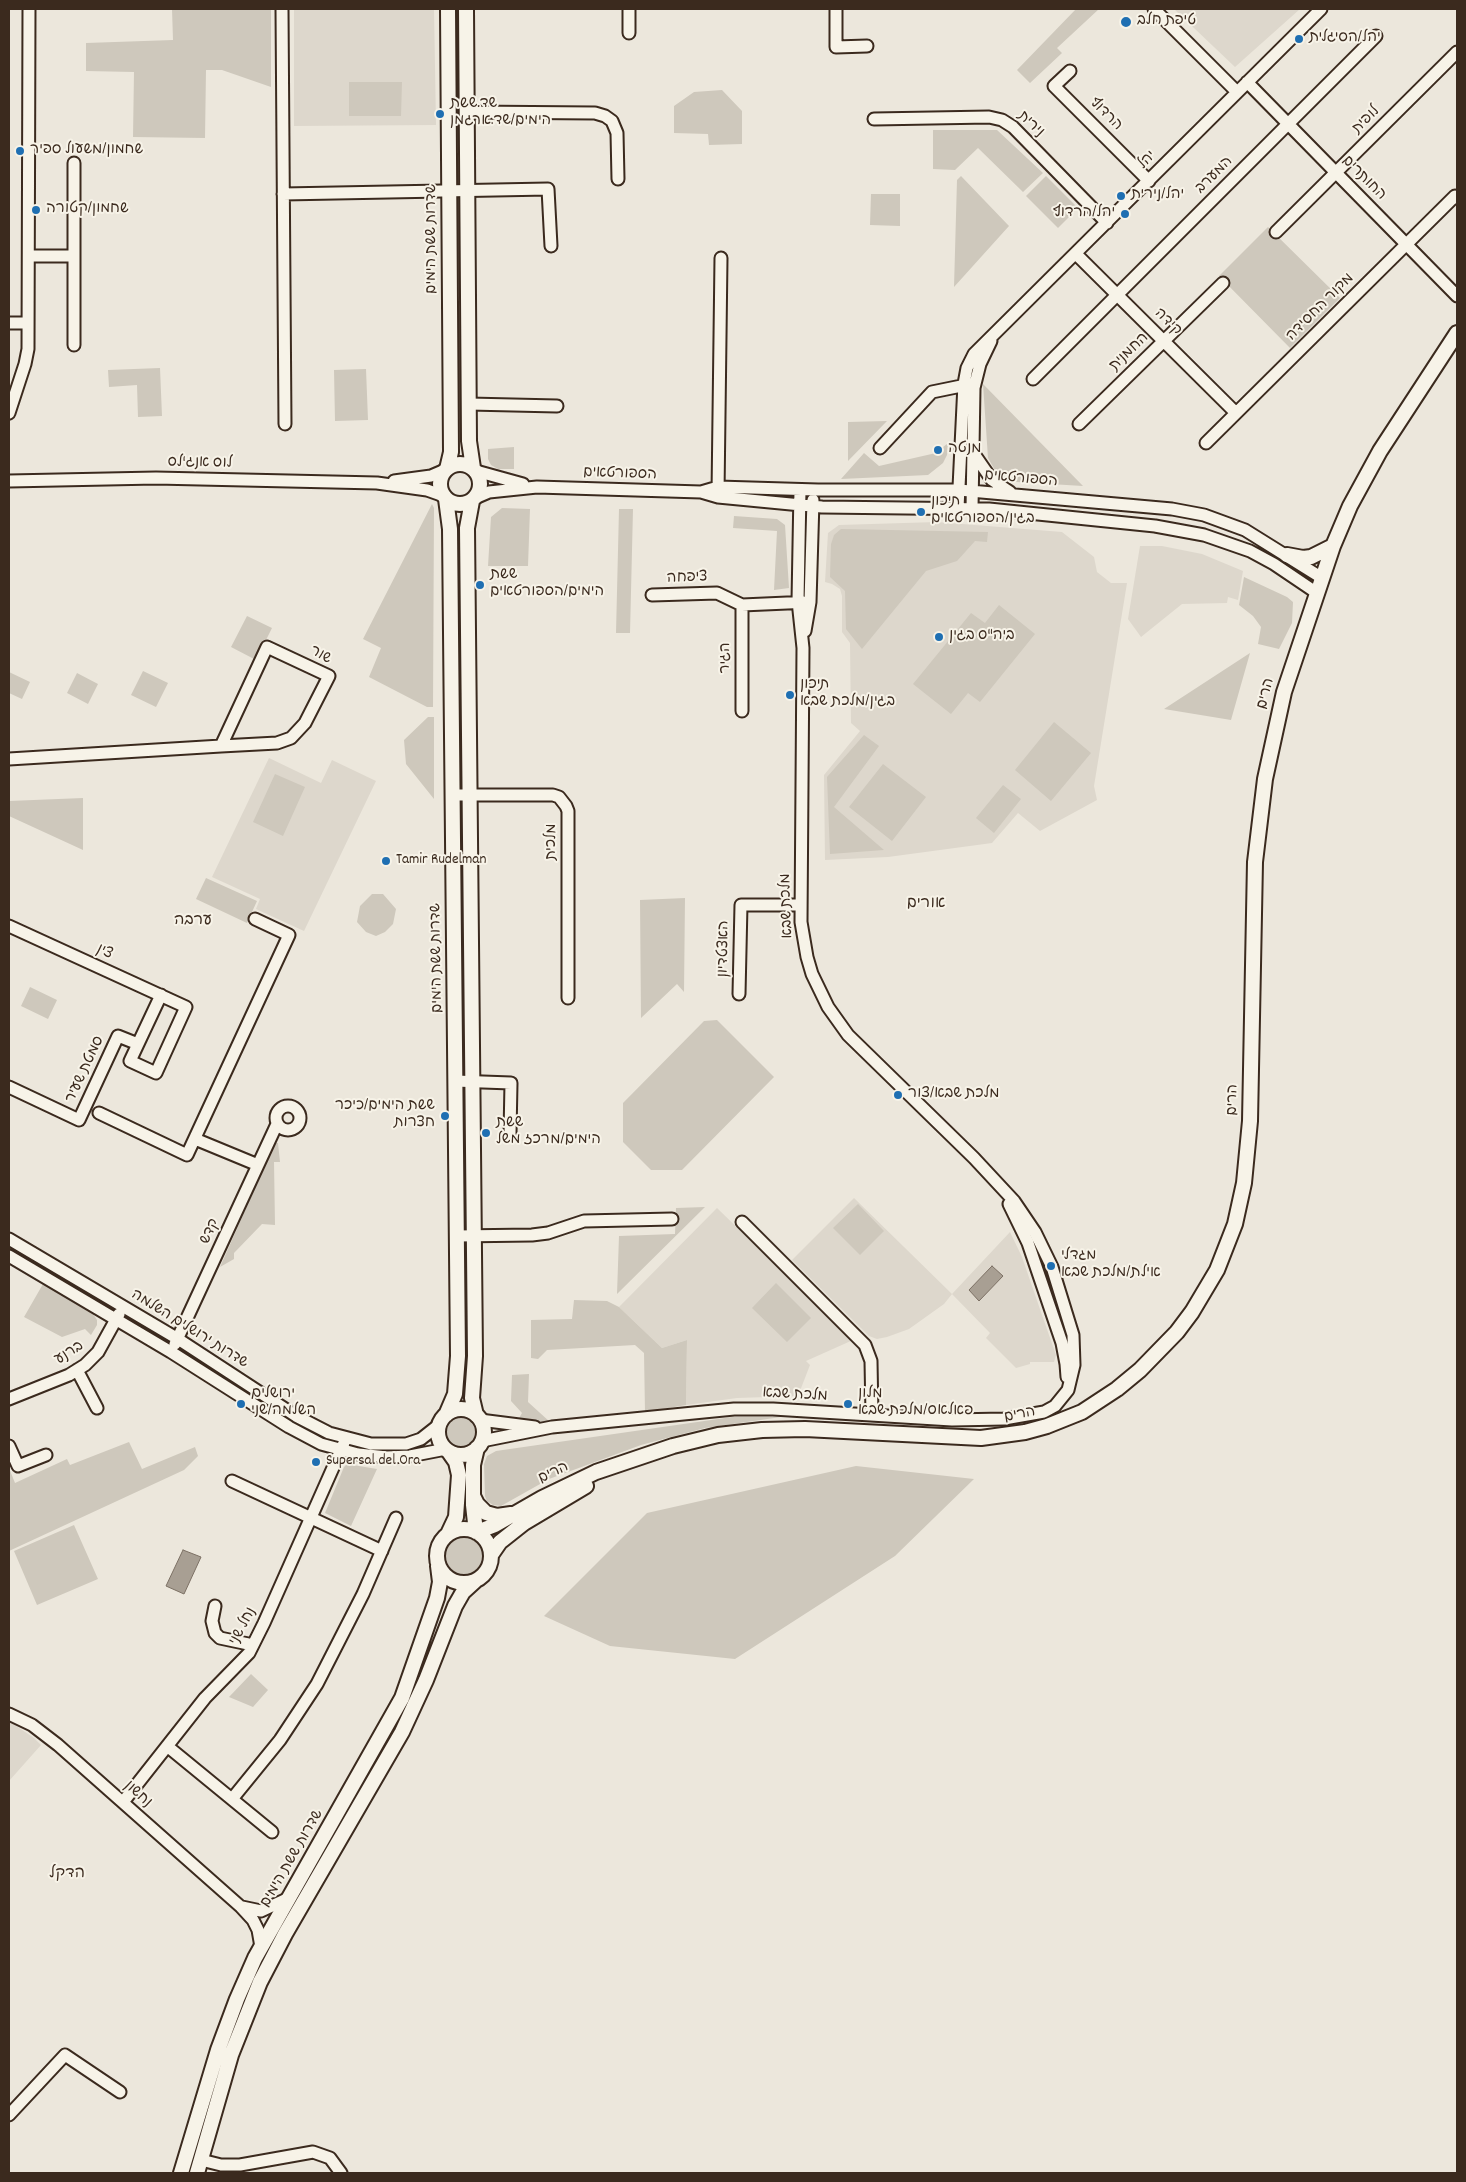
<!DOCTYPE html>
<html>
<head>
<meta charset="utf-8">
<style>
	body { margin:0 }
	#map { position:relative; width:1466px; height:2182px; overflow:hidden; background:#ece7dc; font-family:Dekko,sans-serif }
	canvas { display:block }
	.frame { position:absolute; inset:0; border:10px solid #3b2a1e; pointer-events:none }
</style>
</head>
<body>
<div id="map">
<canvas width="1466" height="2182"></canvas>
<div class="frame"></div>
</div>
<script>
const context = document.querySelector('canvas').getContext('2d');
context.lineJoin = 'round';
function fill(path, color) { context.fillStyle = color; context.fill(path, 'evenodd'); }
const toPath = rows => new Path2D(rows.map(r => 'M' + r).join(''));
function trace(path, color, width, dash) { context.strokeStyle = color; context.lineWidth = width; context.lineCap = dash ? 'butt' : 'round'; context.setLineDash(dash || []); context.stroke(path); }
function label(font, color, halo, rows, align = 'center') {
  context.font = font + ' Dekko,"Playpen Sans Hebrew",sans-serif'; context.lineWidth = 4; context.setLineDash([]); context.textBaseline = 'middle'; context.strokeStyle = halo; context.fillStyle = color; for (const [text, x, y, turn = 0] of rows) {
    context.save(); context.translate(x, y); context.rotate((+turn || 0) * Math.PI / 180); context.textAlign = isNaN(turn) ? turn : align; if (halo) context.strokeText(text, 0, 0); context.fillText(text, 0, 0); context.restore();
  }
}
fill(toPath([
	[294,9,434,9,436,125,294,126],
	[1174,9,1300,9,1235,67],
	[937,522,1062,532,1094,557,1097,572,1111,583,1127,583,1094,786,1097,800,1040,831,1018,813,992,843,888,857,825,860,824,775,860,731,851,723,850,643,842,632,842,596,840,589,832,584,825,582,828,533,839,525],
	[1140,546,1162,546,1202,554,1243,571,1238,600,1228,597,1227,603,1182,604,1141,637,1128,619],
	[269,758,321,783,332,760,376,781,304,931,256,909,260,899,212,877],
	[854,1198,952,1294,1010,1232,1022,1257,1042,1315,1056,1355,1054,1362,1030,1362,1030,1364,1016,1368,986,1338,990,1333,952,1294,944,1304,909,1329,887,1337,877,1339,869,1336,792,1260],
	[717,1208,853,1340,806,1361,810,1365,798,1396,737,1398,686,1405,687,1340,662,1348,619,1307],
	[9,1721,34,1738,41,1745,9,1781]
]), '#ddd7cc');
fill(toPath([
	[172,9,271,9,271,87,222,70,206,70,205,138,133,137,134,72,86,71,86,43,173,40],
	[1076,9,1099,9,1057,48,1062,53,1030,83,1017,70],
	[349,82,402,82,401,116,349,116],
	[722,90,742,111,742,144,709,145,708,134,674,133,674,106,694,92],
	[933,130,997,130,1043,173,1023,192,978,148,955,170,933,169],
	[961,176,1009,226,954,287,957,180],
	[1046,176,1078,208,1058,228,1026,196],
	[871,194,900,194,900,226,870,225],
	[1268,227,1340,298,1290,348,1219,276],
	[160,368,162,416,138,417,137,385,109,387,108,370],
	[366,369,368,420,335,421,334,370],
	[983,384,1083,486,1017,482,1007,480,996,472,988,458],
	[887,421,848,461,848,422],
	[948,443,947,455,943,463,928,475,841,479,864,453,879,466,936,453],
	[514,447,514,469,498,469,491,465,488,459,488,449],
	[432,504,434,508,433,707,427,707,369,677,381,648,363,639],
	[502,508,530,509,528,566,488,566,491,517],
	[619,509,633,509,630,633,616,633],
	[734,516,777,519,785,525,789,588,774,590,777,531,733,528],
	[841,529,988,532,987,542,975,541,957,561,926,571,862,649,846,629,845,591,830,577,831,544,834,535],
	[1244,577,1287,597,1293,602,1292,623,1279,649,1258,644,1261,627,1253,616,1239,605],
	[999,605,1035,634,980,702,968,693,951,714,913,684,971,613,985,623],
	[247,616,272,628,256,660,231,647],
	[1250,653,1231,720,1164,709],
	[143,671,168,683,156,707,131,695],
	[9,672,30,682,22,699,9,693],
	[77,673,98,684,88,704,67,693],
	[428,717,434,717,434,799,406,764,404,740],
	[1054,722,1091,753,1051,801,1015,770],
	[864,735,879,746,834,807,884,850,830,854,827,777],
	[883,764,926,797,892,841,849,807],
	[275,774,305,787,283,836,253,822],
	[1003,785,1021,799,994,833,976,818],
	[83,798,83,850,9,816,9,801],
	[206,878,257,901,247,923,196,899],
	[372,894,383,894,396,909,393,924,385,932,376,936,366,932,357,922,360,906],
	[685,898,684,992,677,984,641,1018,640,900],
	[30,987,57,1000,48,1019,21,1006],
	[717,1020,774,1077,682,1170,651,1170,623,1142,623,1103,704,1021],
	[275,1143,278,1143,280,1162,274,1162,275,1225,262,1224,234,1253,234,1259,220,1267],
	[858,1204,884,1231,860,1255,833,1228],
	[705,1207,617,1294,619,1236,675,1234,676,1208],
	[776,1283,811,1318,787,1342,752,1308],
	[43,1284,91,1311,97,1320,97,1325,91,1335,85,1329,62,1337,24,1317],
	[574,1300,607,1301,619,1307,662,1348,687,1340,686,1405,645,1412,644,1353,635,1345,547,1350,538,1359,531,1358,531,1320,572,1319],
	[529,1374,528,1402,550,1422,538,1424,518,1420,522,1413,511,1401,512,1375],
	'442 1432a19 19 0 1 1 38 0a19 19 0 1 1-38 0Z',
	[732,1417,781,1417,705,1428,641,1445,549,1479,501,1506,493,1505,487,1501,485,1496,484,1464,487,1456,496,1451],
	[129,1442,142,1469,195,1447,198,1456,184,1470,9,1551,9,1468,15,1483,67,1459,70,1465],
	[347,1464,377,1469,351,1526,325,1513,344,1467],
	[856,1466,974,1479,895,1556,735,1659,610,1646,544,1616,647,1513],
	[74,1525,98,1579,37,1605,14,1551],
	'440 1556a24 24 0 1 1 48 0a24 24 0 1 1-48 0Z',
	[251,1674,268,1690,253,1707,229,1697]
]), '#cec8bc');
const water = toPath([
	[992,1266,1003,1276,979,1301,969,1290,992,1266],
	[183,1550,201,1557,184,1594,166,1586,183,1550]
]);
fill(water, '#a89f93');
trace(water, '#7c7064', 1);
const minor = toPath([
	[282,9,285,424],
	[629,9,629,33],
	[836,9,836,47,867,46],
	[1154,9,1237,92],
	[1070,71,1054,86,1149,181],
	[1247,82,1457,296],
	[467,112,595,113,605,116,612,121,617,133,618,179],
	[874,119,989,117,1002,120,1013,127,1107,223],
	[283,194,548,189,551,246],
	[1276,232,1457,52],
	[1076,254,1236,413],
	[29,256,74,256],
	[9,323,28,323],
	[74,345,74,163],
	[1033,379,1376,36],
	[469,404,557,406],
	[9,413,25,364,28,349,29,9],
	[1079,424,1223,283],
	[1206,443,1455,196,1457,198],
	[880,448,932,392,971,384],
	[974,454,992,480,1010,492],
	[476,471,523,484],
	[9,481,156,478,377,483,427,490,444,496],
	[394,481,431,476,445,470],
	[701,492,718,487,818,490,959,490,1172,509,1204,515,1245,530,1322,578],
	[718,494,721,258],
	[475,498,489,492,537,487,701,492,718,497,822,507,989,509,1155,526,1204,535,1250,551,1274,564,1317,593],
	[958,508,964,384,967,368,974,354,1321,9],
	[972,509,974,388,980,364,991,341],
	[652,595,717,593,742,605,810,602],
	[742,605,742,711],
	[805,631,810,602,813,500],
	[267,647,329,676,305,723,291,738,277,743,221,746,267,647],
	[9,759,221,746],
	[453,795,553,795,559,797,566,806,568,811,568,998],
	[9,926,186,1007,156,1073,130,1061,161,995],
	[739,994,741,905,801,905],
	[455,1081,511,1083,510,1134],
	[9,1087,79,1120,118,1036,138,1044],
	'276 1118a12 12 0 1 1 24 0a12 12 0 1 1-24 0Z',
	[99,1113,187,1155,289,935,255,919],
	[195,1139,258,1165],
	[1009,1204,1028,1243,1062,1343,1066,1364,1067,1377],
	[742,1222,865,1345,871,1361,872,1415],
	[457,1236,532,1235,548,1233,584,1221,672,1219],
	[9,1239,178,1339,296,1416,329,1433,371,1444,406,1444,421,1439,440,1424],
	[9,1256,171,1352,289,1427,321,1444,358,1454,387,1457,410,1456,446,1449],
	[175,1344,277,1124],
	[77,1370,97,1408],
	[9,1399,69,1375,85,1365,98,1352,119,1314],
	[480,1420,535,1427],
	[482,1441,552,1427,734,1409,773,1409,952,1420,1004,1419,1044,1412,1055,1406,1068,1390,1074,1365,1073,1335,1052,1267,1035,1232,1014,1201,974,1158,848,1035,828,1007,812,974,807,957,801,922,803,648,798,601,800,490],
	[9,1446,18,1466,46,1455],
	[232,1481,382,1551],
	[215,1606,212,1621,215,1633,220,1638,253,1645],
	[9,1714,32,1725,58,1745,241,1907,253,1920,258,1930,261,1947],
	[167,1746,272,1832],
	[232,1799,280,1740,317,1684,363,1594,396,1518],
	[123,1802,205,1698,249,1653,264,1623,344,1443],
	[242,1907,261,1911,289,1898],
	[9,2115,65,2055,120,2092],
	[201,2160,221,2165,240,2165,313,2152,330,2158,341,2173]
]);
const major = toPath([
	[466,9,469,441,473,468],
	'440 484a20 20 0 1 1 40 0a20 20 0 1 1-40 0Z',
	[447,469,451,452,448,9],
	[472,501,467,528,475,1356,472,1398,476,1415],
	[1287,555,1303,558,1311,557,1333,546],
	'438 1432a23 23 0 1 1 46 0a23 23 0 1 1-46 0Z',
	[446,1415,455,1394,458,1356,450,529,446,499],
	[473,1496,477,1504,486,1513,497,1516,511,1514],
	'437 1556a27 27 0 1 1 54 0a27 27 0 1 1-54 0Z',
	[476,1532,473,1505,473,1465,477,1448],
	[477,1532,495,1525,542,1498,596,1472,673,1446,718,1435,762,1430,805,1429,981,1438,1025,1432,1047,1426,1082,1412,1117,1389,1140,1370,1177,1332,1192,1312,1217,1270,1235,1224,1244,1183,1250,1121,1255,862,1265,779,1284,692,1333,546,1350,506,1380,451,1457,333],
	[448,1534,456,1517,459,1475,456,1462,449,1452],
	[491,1555,500,1542,524,1523,586,1486],
	[181,2173,218,2050,237,1999,255,1958,402,1698,437,1598,440,1582,438,1566],
	[197,2173,231,2055,260,1982,285,1934,402,1732,426,1680,455,1606,463,1592,475,1581]
]);
trace(minor, '#3b2a1e', 15);
trace(major, '#3b2a1e', 18);
trace(minor, '#f7f3e8', 11);
trace(major, '#f7f3e8', 14);
for (const [x, y, r, color] of [
	[1126,22,6,"#1f6fb2"],
	[1299,39,5,"#1f6fb2"],
	[440,114,5,"#1f6fb2"],
	[20,151,5,"#1f6fb2"],
	[1121,196,5,"#1f6fb2"],
	[36,210,5,"#1f6fb2"],
	[1125,214,5,"#1f6fb2"],
	[938,450,5,"#1f6fb2"],
	[921,512,5,"#1f6fb2"],
	[480,585,5,"#1f6fb2"],
	[939,637,5,"#1f6fb2"],
	[790,695,5,"#1f6fb2"],
	[386,861,5,"#1f6fb2"],
	[898,1095,5,"#1f6fb2"],
	[445,1116,5,"#1f6fb2"],
	[486,1133,5,"#1f6fb2"],
	[1051,1266,5,"#1f6fb2"],
	[241,1404,5,"#1f6fb2"],
	[848,1404,5,"#1f6fb2"],
	[316,1462,5,"#1f6fb2"]
]) { const dot = new Path2D(); dot.arc(x, y, r, 0, 2 * Math.PI); context.fillStyle = color; context.fill(dot); trace(dot, '#f7f3e8', 2); }
label('15px', '#3b2a1e', '#f7f3e8', [
	["טיפת חלב",1137,22],
	["יהל/הסיגלית",1309,39],
	["שד.ששת",450,105],
	["הימים/שד.ארגמן",450,122],
	["שחמון/משעול ספיר",30,151],
	["יהל/נירית",1131,196],
	["שחמון/קטורה",46,210],
	["יהל/הרדוף",1115,214,"right"],
	["מנטה",948,450],
	["תיכון",931,503],
	["בגין/הספורטאים",931,520],
	["ששת",490,576],
	["הימים/הספורטאים",490,593],
	["ביה\"ס בגין",949,637],
	["תיכון",800,686],
	["בגין/מלכת שבא",800,703],
	["Tamir Rudelman",396,861],
	["מלכת שבא/צור",908,1095],
	["ששת הימים/כיכר",435,1107,"right"],
	["חצרות",435,1124,"right"],
	["ששת",496,1124],
	["הימים/מרכז משל",496,1141],
	["מגדלי",1061,1257],
	["אילת/מלכת שבא",1061,1274],
	["ירושלים",251,1395],
	["השלמה/שני",251,1412],
	["מלון",858,1395],
	["פאלאס/מלכת שבא",858,1412],
	["Supersal del Ora",326,1462]
], 'left');
label('15px', '#3b2a1e', '#f7f3e8', [
	["הרדוף",1105,115,45],
	["לופית",1367,121,-45],
	["נירית",1030,125,43],
	["יהל",1148,161,-45],
	["המערב",1215,176,-45],
	["החותרים",1363,179,45],
	["שדרות ששת הימים",433,239,-90],
	["מקור החסידה",1321,308,-45],
	["קידה",1167,323,45],
	["החמנית",1130,353,-44],
	["לוס אנג'לס",200,464,1],
	["הספורטאים",620,475,2],
	["הספורטאים",1021,480,5],
	["ציפחה",687,579,-2],
	["שור",320,656,29],
	["הגיר",727,658,-90],
	["הרים",1267,694,-75],
	["מלכית",553,842,-90],
	["מלכת שבא",788,906,-92],
	["האצטדיון",725,949,-89],
	["צין",104,953,25],
	["שדרות ששת הימים",438,958,-91],
	["סמטת שעיר",86,1070,-65],
	["הרים",1234,1100,-89],
	["קדש",211,1232,-65],
	["שדרות ירושלים השלמה",189,1330,32],
	["ברנע",70,1354,-33],
	["מלכת שבא",795,1396,3],
	["הרים",1020,1416,-12],
	["הרים",554,1474,-26],
	["נחל שני",244,1627,-62],
	["נחשון",137,1795,42],
	["שדרות ששת הימים",293,1859,-60]
]);
label('16px', '#3b2a1e', '#f7f3e8', [
	["אורים",926,905],
	["ערבה",193,922],
	["הדקל",67,1875]
]);
</script>
</body>
</html>
